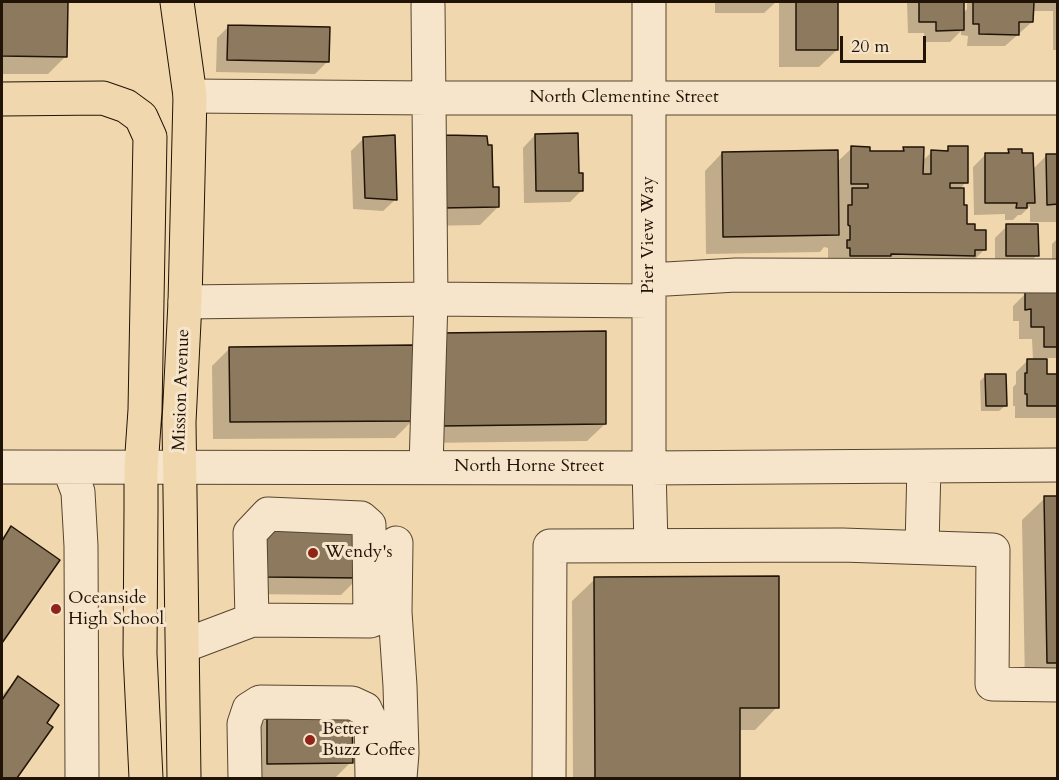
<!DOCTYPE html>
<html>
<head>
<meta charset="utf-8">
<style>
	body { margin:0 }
	#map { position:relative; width:1059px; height:780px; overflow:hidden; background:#f1d7ad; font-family:Cardo,serif }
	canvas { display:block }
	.frame { position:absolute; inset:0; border:3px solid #211407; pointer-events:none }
	.scale { position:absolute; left:840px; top:36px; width:86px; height:27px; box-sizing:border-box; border:3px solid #211407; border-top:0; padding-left:8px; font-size:18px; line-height:21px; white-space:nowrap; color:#211407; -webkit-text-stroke:4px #f6e5ca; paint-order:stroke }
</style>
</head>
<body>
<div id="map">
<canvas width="1059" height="780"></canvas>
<div class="frame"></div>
<div class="scale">20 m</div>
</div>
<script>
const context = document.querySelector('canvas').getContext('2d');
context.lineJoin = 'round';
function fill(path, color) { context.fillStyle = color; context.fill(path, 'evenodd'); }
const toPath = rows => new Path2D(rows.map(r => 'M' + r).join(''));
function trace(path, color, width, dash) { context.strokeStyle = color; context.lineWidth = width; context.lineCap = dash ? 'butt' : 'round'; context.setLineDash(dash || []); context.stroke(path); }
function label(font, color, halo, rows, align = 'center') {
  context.font = font + ' Cardo,serif'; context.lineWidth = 6; context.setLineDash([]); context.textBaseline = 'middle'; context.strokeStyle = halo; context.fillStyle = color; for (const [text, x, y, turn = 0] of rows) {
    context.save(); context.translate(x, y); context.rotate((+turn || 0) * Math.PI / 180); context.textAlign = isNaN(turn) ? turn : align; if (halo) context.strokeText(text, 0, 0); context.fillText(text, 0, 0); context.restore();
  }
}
fill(toPath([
	[2,2,66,2,66,56,48,74,2,74],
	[699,2,776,2,764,13,715,13,715,2],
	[779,2,837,2,837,50,819,67,779,67],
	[907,2,962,2,962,14,967,9,967,2,1058,2,1058,50,1053,50,1053,11,1032,11,1032,22,1005,46,967,46,968,36,961,35,961,31,950,42,925,42,924,33,908,33],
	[229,26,327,62,315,74,216,72,217,38],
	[535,135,577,174,582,190,570,202,524,203,523,148],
	[446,137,491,189,498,207,480,225,425,226,429,155],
	[363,139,396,199,383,211,353,209,351,151],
	[852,148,869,152,900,152,904,148,922,161,932,152,945,152,949,148,966,182,960,189,965,226,973,232,984,250,962,272,828,261,828,248,824,247,820,252,706,254,705,171,722,153,836,163],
	[1009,151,1032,170,1047,155,1058,155,1058,222,1030,222,1030,206,1021,215,1018,215,1013,220,1005,220,1005,214,974,215,973,167,985,155,1005,154],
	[1007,226,1037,255,1025,268,995,268,995,238],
	[1058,238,1058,277,1052,277,1052,244],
	[1025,294,1058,294,1058,358,1046,358,1046,375,1058,375,1058,418,1015,418,1015,406,1013,406,1013,387,1016,384,1016,372,1028,360,1033,360,1032,339,1019,339,1019,321,1013,321,1013,306],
	[230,348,413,420,395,438,213,439,212,366],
	[422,352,605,424,587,441,423,443],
	[986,375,1005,406,999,411,981,411,980,381],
	[1058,497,1058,684,1025,685,1022,520,1045,498],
	[12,528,58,560,2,641,2,538],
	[249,549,359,577,341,595,248,594],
	[595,579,777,707,755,730,738,730,738,778,573,778,572,601],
	[18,678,45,723,51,728,15,778,2,778,2,695],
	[267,718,351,762,335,778,250,778,249,736]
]), '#0003');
const building = toPath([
	[2,2,68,2,67,57,2,56,2,2],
	[796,2,838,2,838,50,796,50,796,2],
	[919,2,964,2,964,30,936,31,936,22,919,22,919,2],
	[973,2,1034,2,1033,22,1019,22,1019,35,979,34,979,24,973,24,973,2],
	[228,25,330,27,329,62,227,60,228,25],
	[578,133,579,173,583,173,583,191,536,191,535,134,578,133],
	[395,135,397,200,365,198,363,137,395,135],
	[446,135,487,136,488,145,492,145,493,187,499,187,499,207,442,208,446,135],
	[851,146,870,147,870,151,904,151,903,147,924,147,923,174,931,174,931,150,948,151,948,146,968,146,968,183,950,183,950,188,964,188,964,205,967,205,967,224,975,224,975,230,986,230,986,250,975,250,975,256,891,254,891,256,850,256,850,248,847,248,847,240,850,240,850,226,848,225,848,205,852,205,852,188,868,188,868,184,851,184,851,146],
	[1008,149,1022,149,1022,153,1033,153,1035,203,1027,203,1027,208,1016,208,1017,203,985,203,985,153,1009,153,1008,149],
	[838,150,839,235,723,237,722,152,838,150],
	[1046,154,1058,154,1058,204,1047,205,1046,154],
	[1006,224,1038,224,1039,256,1006,256,1006,224],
	[1025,292,1058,292,1058,347,1044,347,1044,327,1031,327,1031,309,1025,310,1025,292],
	[606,331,606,424,440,426,439,333,606,331],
	[414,345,415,421,230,422,229,347,414,345],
	[1027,359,1047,359,1047,374,1058,374,1058,406,1027,406,1027,394,1025,394,1025,373,1027,373,1027,359],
	[985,374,1006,374,1007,406,986,406,985,374],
	[1044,496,1058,496,1058,663,1047,663,1044,496],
	[11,526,60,560,2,643,2,541,11,526],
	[266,529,361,530,360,578,265,577,266,529],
	[779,576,779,708,740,708,740,778,595,778,594,577,779,576],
	[18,676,59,705,47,723,53,727,17,778,2,778,2,700,18,676],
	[267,716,352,716,353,763,267,764,267,716]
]);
fill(building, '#8d795d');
trace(building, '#211407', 1.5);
const minor = toPath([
	[649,2,649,468,651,545],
	[190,96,429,98,1058,98],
	[649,280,736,275,1058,276],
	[185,302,431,299,649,301],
	[2,467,649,468,1058,465],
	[426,467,431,299,428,5],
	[69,468,78,492,81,546,82,778],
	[396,543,395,612,400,686,402,753,400,778],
	[922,547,924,466],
	[252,620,250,533,268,514,361,518,369,525,370,621],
	[183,646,252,620,370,621,390,614],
	[245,778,244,724,249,709,260,702,352,703,365,709,371,722,372,778],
	[549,778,550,546,842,545,993,550,992,684,1058,685]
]);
const major = toPath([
	[177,2,190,96,185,302,179,422,184,778],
	[2,99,103,98,126,106,141,117,150,137,145,410,141,468,141,509,140,654,146,778]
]);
trace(minor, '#554530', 35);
trace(major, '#211407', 35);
trace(minor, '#f6e5ca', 33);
trace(major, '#f1d7ad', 33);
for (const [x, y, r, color] of [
	[313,553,6,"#8f2418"],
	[56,609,6,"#8f2418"],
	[310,740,6,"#8f2418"]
]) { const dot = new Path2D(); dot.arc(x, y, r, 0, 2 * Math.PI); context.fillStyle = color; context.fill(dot); trace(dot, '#f6e5ca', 2); }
label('18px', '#211407', '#f6e5ca', [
	["North Clementine Street",624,98],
	["Pier View Way",649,235,-90],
	["Mission Avenue",182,390,-88],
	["North Horne Street",529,467]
]);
label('18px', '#211407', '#f6e5ca', [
	["Wendy's",325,553],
	["Oceanside",68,599],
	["High School",68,620],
	["Better",322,730],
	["Buzz Coffee",322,751]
], 'left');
</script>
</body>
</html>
